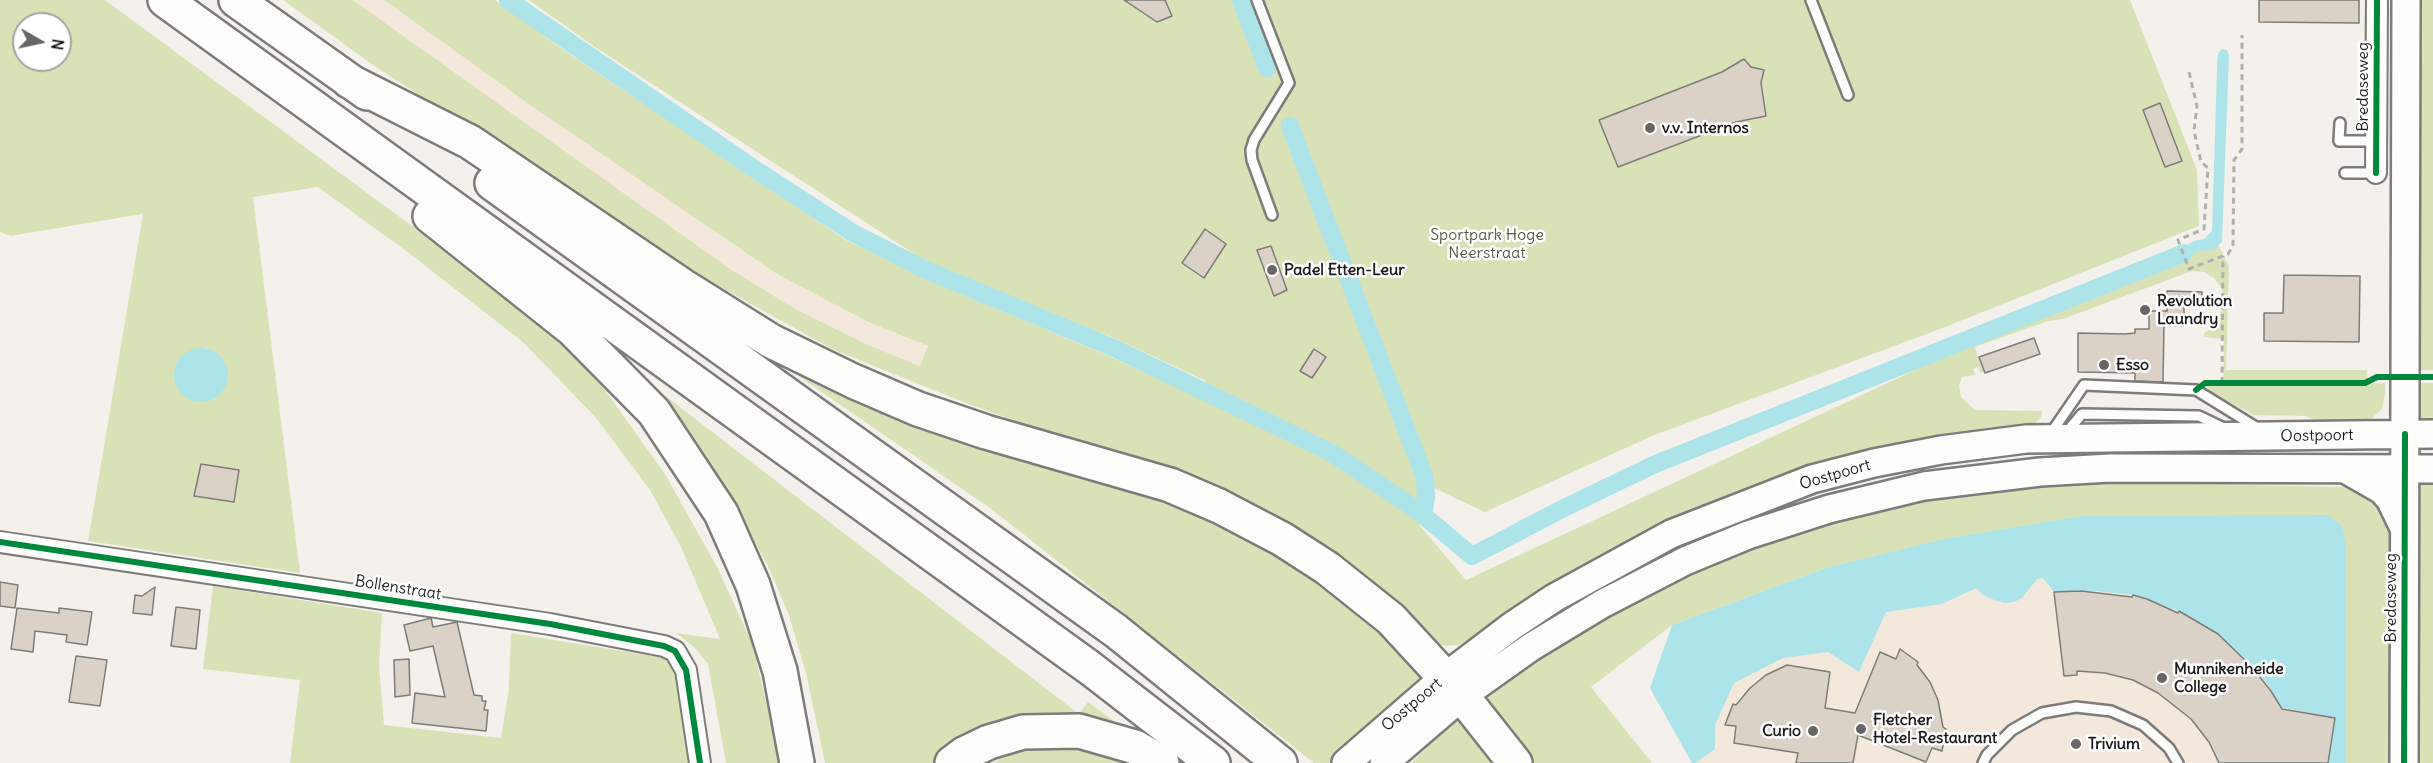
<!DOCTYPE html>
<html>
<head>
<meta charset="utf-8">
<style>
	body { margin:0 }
	#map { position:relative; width:2433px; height:763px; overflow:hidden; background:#f4f1ec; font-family:Delius,sans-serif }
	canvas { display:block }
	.north { position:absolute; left:12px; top:12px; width:60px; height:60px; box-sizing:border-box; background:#fff; border:2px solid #a4a4a4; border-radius:50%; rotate:99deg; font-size:16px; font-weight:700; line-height:24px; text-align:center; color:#1c1c1c }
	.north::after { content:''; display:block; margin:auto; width:21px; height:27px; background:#686765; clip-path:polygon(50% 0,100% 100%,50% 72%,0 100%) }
</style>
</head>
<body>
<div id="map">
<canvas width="2433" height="763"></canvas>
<div class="north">N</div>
</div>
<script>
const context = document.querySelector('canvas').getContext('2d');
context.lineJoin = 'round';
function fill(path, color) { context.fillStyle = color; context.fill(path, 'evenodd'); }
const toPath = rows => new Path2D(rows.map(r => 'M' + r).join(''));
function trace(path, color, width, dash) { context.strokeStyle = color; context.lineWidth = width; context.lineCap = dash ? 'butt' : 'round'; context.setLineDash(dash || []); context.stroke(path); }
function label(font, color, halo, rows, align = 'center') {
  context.font = font + ' Delius,sans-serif'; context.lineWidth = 5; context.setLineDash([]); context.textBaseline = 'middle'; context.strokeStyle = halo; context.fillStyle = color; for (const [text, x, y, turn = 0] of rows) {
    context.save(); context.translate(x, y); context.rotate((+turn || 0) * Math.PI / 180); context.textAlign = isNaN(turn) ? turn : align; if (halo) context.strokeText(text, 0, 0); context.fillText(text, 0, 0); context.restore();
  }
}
fill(toPath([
	[353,0,384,0,530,105,777,274,868,322,929,347,920,366,866,344,797,310,730,269],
	[2031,554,2335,558,2338,763,1692,763,1650,688]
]), '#f2e9dc');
fill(toPath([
	[0,0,105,0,537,318,605,390,665,474,717,567,752,643,781,763,726,763,708,664,695,648,676,633,720,639,681,547,650,490,597,419,524,343,409,253,318,187,253,197,300,573,88,541,143,214,11,236,0,232],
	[24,24,60,24,60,60,24,60],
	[207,348,220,356,223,390,212,400,192,400,185,397],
	[283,0,353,0,730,269,797,310,866,344,920,366,928,346,868,322,777,274,530,105,384,0,495,0,558,46,846,240,928,280,1109,356,1345,466,1410,514,1466,580,1973,343,2183,259,2215,239,2229,266,2226,370,2367,370,2368,384,2385,383,2385,394,2382,409,2364,425,2329,427,2306,416,2254,415,2215,395,2205,386,2223,386,2224,339,2204,337,2204,333,2213,328,2219,317,2223,303,2222,289,2214,278,2204,272,2192,271,2063,319,2048,321,1975,347,1984,372,1981,373,1978,367,1973,369,1975,375,1962,377,1959,386,1961,397,1975,410,2042,411,2042,416,2031,427,1935,442,1525,606,1459,645,1445,646,1431,640,1175,477,971,405,834,350,663,255,373,65],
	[529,0,2130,0,2197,170,2199,226,1940,329,1652,436,1485,512,1421,482,1420,499,1417,506,1411,506,1349,459,1201,388,1206,381,1112,337,930,264,595,47],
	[2365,0,2370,0,2367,121,2362,124],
	[2417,0,2433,0,2433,370,2414,370],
	[684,297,1128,479,1320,572,1432,677,1338,763,1314,763,990,508],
	[2414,383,2433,383,2433,428,2416,425],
	[659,391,1079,714,1088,702,1155,751,1086,725,942,763,825,763,807,677,789,615,767,564,721,481],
	[2119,482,2348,487,2365,491,2377,500,2390,520,2392,540,2391,763,2346,763,2346,544,1945,539,1829,567,1672,625,1591,687,1652,763,1525,763,1489,718,1487,696,1522,667,1677,573,1883,503,2002,488],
	[2427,482,2433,485,2433,763,2413,763,2418,483],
	[213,586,382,613,379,666,384,725,501,738,509,688,511,633,665,658,671,662,675,673,697,763,290,763,300,680,203,669],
	[1464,713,1504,763,1411,763,1457,718],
	[1039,748,1082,750,1123,763,991,763,1009,755]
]), '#d9e2b7');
fill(toPath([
	[2222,49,2227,50,2229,55,2222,242,2215,248,2185,255,2182,248,2194,241,2204,239,2212,231,2217,69,2218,53],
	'174 375a27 27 0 1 1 54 0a27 27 0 1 1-54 0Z',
	[2328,515,2342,526,2346,544,2346,763,2328,763,2335,718,2281,707,2267,683,2243,657,2208,627,2206,628,2179,611,2133,595,2097,591,2054,592,2043,578,2037,579,2022,598,2014,602,2004,603,1994,600,1983,595,1976,588,1942,604,1886,612,1859,672,1828,652,1783,658,1734,683,1715,725,1715,749,1695,763,1692,763,1650,688,1672,625,1829,567,1944,539,2082,516]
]), '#ace4e9');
trace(toPath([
	[508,0,753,168,853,233,926,270,1114,348,1332,453,1417,510,1472,556,1562,509,1653,465,2184,253],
	[1241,0,1267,68],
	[1290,126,1425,478,1426,497,1423,516]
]), '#ace4e9', 18);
const building = toPath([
	[1124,0,1165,0,1172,16,1157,22,1124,0],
	[2259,0,2359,0,2359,23,2259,22,2259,0],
	[1744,59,1751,67,1764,70,1761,83,1766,116,1736,122,1618,167,1599,120,1722,72,1744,59],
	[2160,103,2182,161,2165,167,2143,110,2160,103],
	[1205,229,1226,244,1204,278,1182,263,1205,229],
	[1271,246,1287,290,1274,296,1257,250,1271,246],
	[2284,275,2360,276,2359,342,2264,341,2264,313,2283,313,2284,275],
	[2167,291,2202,292,2202,306,2184,306,2184,326,2164,325,2163,382,2135,381,2135,373,2078,372,2078,333,2125,334,2135,333,2135,329,2149,329,2149,311,2167,311,2167,291],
	[2034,338,2040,354,1985,373,1979,357,2034,338],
	[1314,349,1326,357,1312,378,1300,371,1314,349],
	[201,464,239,470,234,502,194,496,201,464],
	[0,582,18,585,15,608,0,606,0,582],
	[155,587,152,615,133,613,135,595,142,596,155,587],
	[2081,591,2132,597,2133,595,2147,599,2178,613,2179,611,2218,634,2251,666,2271,691,2282,709,2335,718,2328,763,2219,763,2209,742,2191,719,2158,693,2133,680,2105,673,2077,671,2077,675,2064,676,2054,592,2081,591],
	[176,607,200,610,196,649,171,646,176,607],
	[17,608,59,613,59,608,92,612,87,645,66,642,67,635,35,631,33,652,11,649,17,608],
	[431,618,433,627,457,622,474,695,482,696,482,701,486,701,484,710,488,710,486,731,412,723,415,693,445,697,433,646,410,651,404,625,431,618],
	[1900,649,1918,662,1917,665,1930,682,1938,700,1943,727,1946,729,1942,751,1932,748,1926,762,1858,735,1853,763,1796,763,1798,753,1734,743,1736,726,1725,725,1733,704,1736,705,1750,688,1766,675,1787,665,1830,672,1825,708,1855,713,1880,652,1896,659,1900,649],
	[76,656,107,660,100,706,69,702,76,656],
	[409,659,410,695,395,697,394,660,409,659]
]);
fill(building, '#dad2c7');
trace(building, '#7d7c7a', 1.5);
const lane = toPath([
	[1257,0,1289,83,1254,140,1251,150,1252,160,1272,215],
	[1811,0,1848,95],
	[2340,123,2339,141,2376,141],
	[2345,173,2376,173],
	[2051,433,2084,385,2196,390,2259,429],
	[2066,433,2082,414,2199,416,2224,428],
	[1983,763,1987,755,2012,730,2042,713,2076,707,2111,711,2143,725,2169,748,2178,763]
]);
const street = toPath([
	[2376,173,2377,0],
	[0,542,550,624,664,646,675,651,686,670,700,763]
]);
const secondary = toPath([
	[2347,470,2382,490,2390,499,2404,528],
	[1346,763,1445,677,1512,626,1554,598,1671,534,1812,479,1874,463,1941,450,2026,439,2433,434],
	[1384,763,1462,696,1531,647,1602,604,1685,561,1748,535,1829,509,1924,486,2040,472,2110,468,2433,469],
	[2404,763,2406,0]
]);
const highway = toPath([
	[165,0,1090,668,1213,763],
	[236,0,367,93],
	[349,81,470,142,683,286,771,341,853,381,918,409,986,432,1170,485,1219,506,1282,539,1327,568,1391,619,1462,696,1515,763],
	[492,183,1116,631,1280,763],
	[430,216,572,329,654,412,721,513,753,585,780,671,797,763],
	[952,763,964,754,989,742,1023,732,1079,731,1135,747,1162,763]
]);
trace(lane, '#7d7c7a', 14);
trace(street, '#7d7c7a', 24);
trace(secondary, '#7d7c7a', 32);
trace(highway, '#7d7c7a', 38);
trace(toPath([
	[2189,72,2197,106,2194,131,2201,162,2208,168,2204,229,2178,240,2189,269,2228,254,2233,246,2234,160,2242,149,2242,35],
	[2222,383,2223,256]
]), '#b0b0af', 3, [6, 4.5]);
trace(lane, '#fdfdfc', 9);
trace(street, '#fdfdfc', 20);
trace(secondary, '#fdfdfc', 27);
trace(highway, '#fdfdfc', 33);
trace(toPath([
	[2376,173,2377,0],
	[2196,390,2205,383,2365,383,2377,377,2433,377],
	[0,542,550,624,664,646,675,651,686,670,700,763],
	[2404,763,2405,434]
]), '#00873e', 6);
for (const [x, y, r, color] of [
	[1650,128,6,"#686765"],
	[1272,270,6,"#686765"],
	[2145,310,6,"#686765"],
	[2104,365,6,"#686765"],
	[2162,678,6,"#686765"],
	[1861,729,6,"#686765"],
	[1813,731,6,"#686765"],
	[2076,744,6,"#686765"]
]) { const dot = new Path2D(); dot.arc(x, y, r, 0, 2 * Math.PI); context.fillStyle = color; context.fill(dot); trace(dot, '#fff', 2); }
label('16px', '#1c1c1c', '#fff', [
	["Bredaseweg",2363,87,-90],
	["Oostpoort",2317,436,-1],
	["Oostpoort",1835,475,-16],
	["Bollenstraat",398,588,9],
	["Bredaseweg",2391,598,-90],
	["Oostpoort",1412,705,-40]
]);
label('bold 16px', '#1c1c1c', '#fff', [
	["v.v. Internos",1662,128],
	["Padel Etten-Leur",1284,270],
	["Revolution",2157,301],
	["Laundry",2157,319],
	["Esso",2116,365],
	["Munnikenheide",2174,669],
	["College",2174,687],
	["Fletcher",1873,720],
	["Hotel-Restaurant",1873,738],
	["Curio",1801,731,"right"],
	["Trivium",2088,744]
], 'left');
label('16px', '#565d43', '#fff', [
	["Sportpark Hoge",1487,235],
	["Neerstraat",1487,253]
]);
</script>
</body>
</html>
